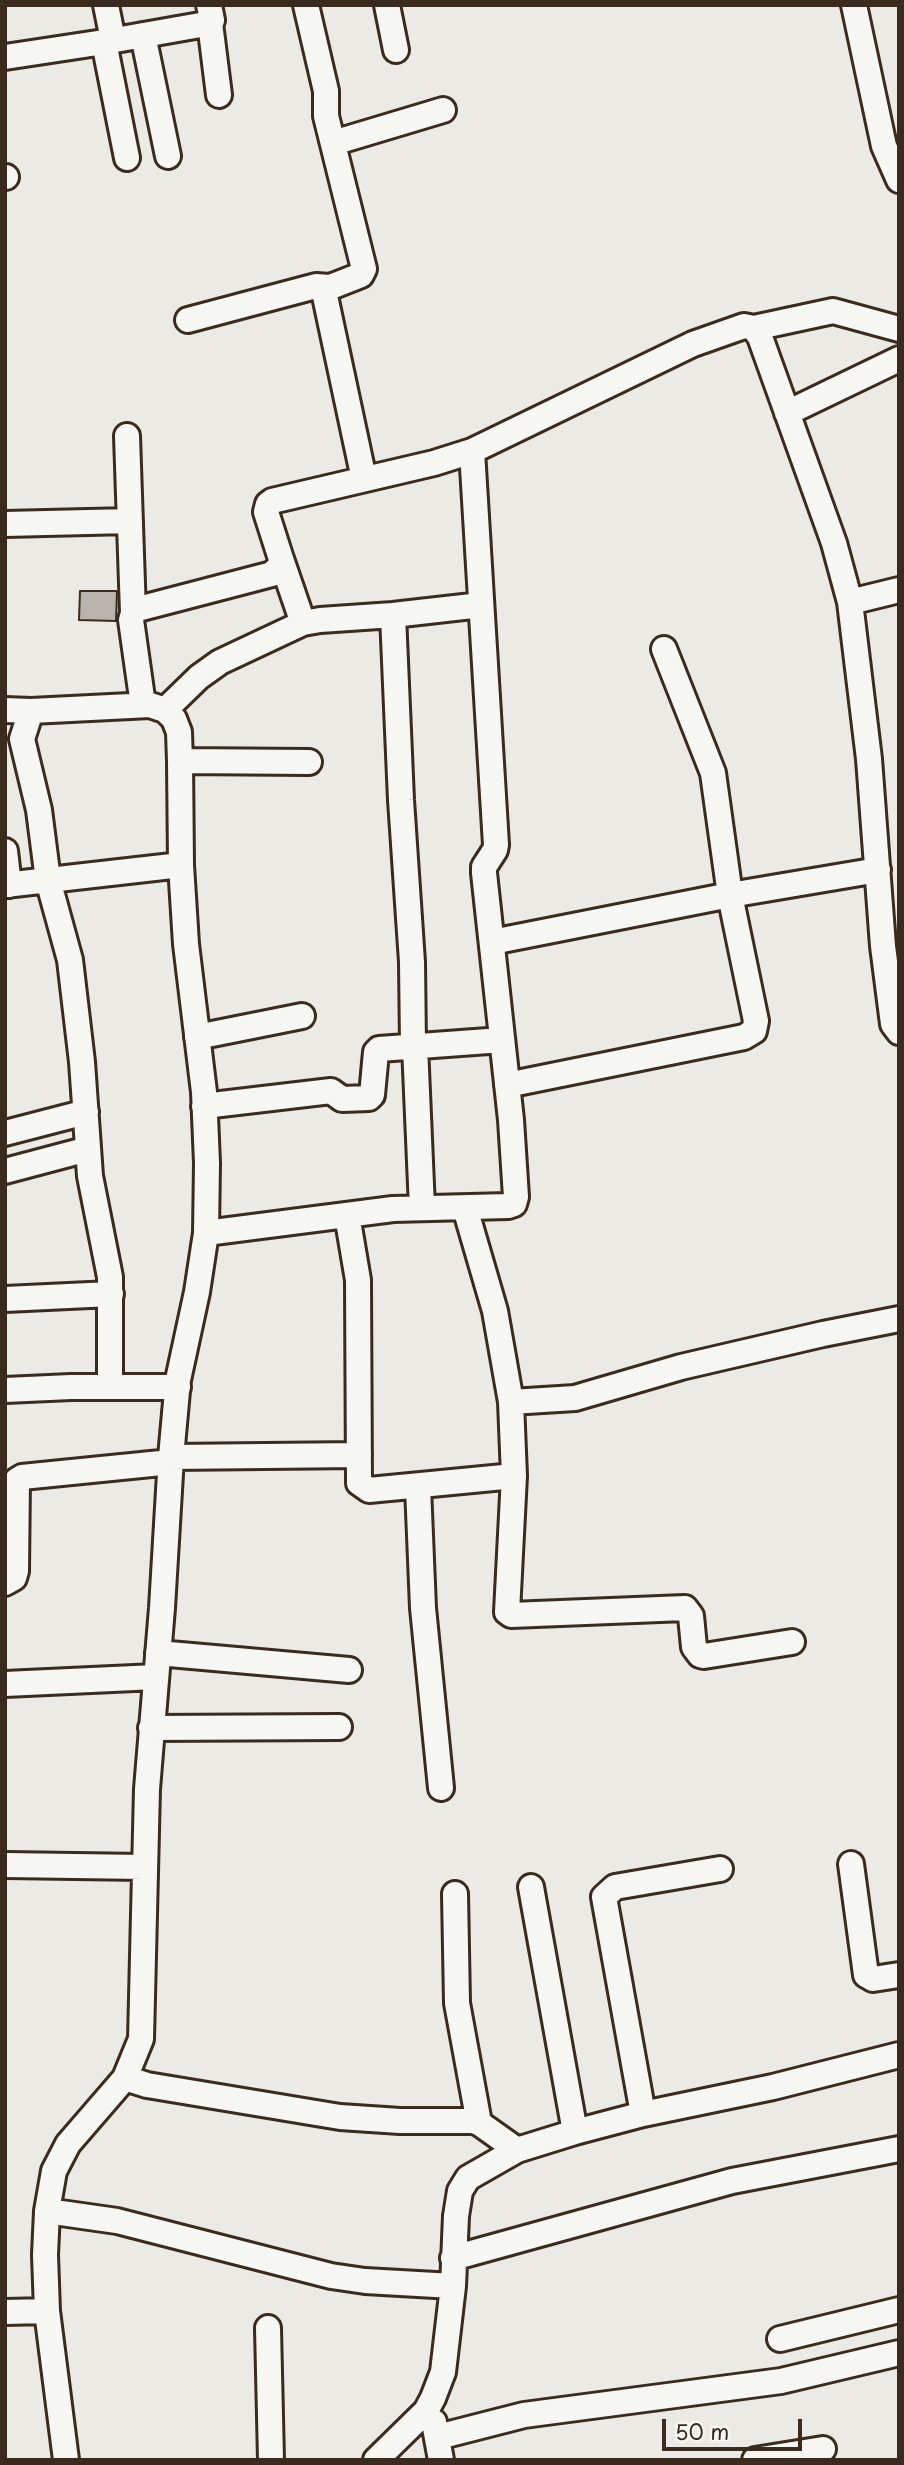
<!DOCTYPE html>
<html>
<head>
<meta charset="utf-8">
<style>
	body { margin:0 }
	#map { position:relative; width:904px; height:2465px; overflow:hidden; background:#ebeae5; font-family:"Playpen Sans",sans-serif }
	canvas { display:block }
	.frame { position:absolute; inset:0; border:7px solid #3b2a1e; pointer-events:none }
	.scale { position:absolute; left:662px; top:2419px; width:140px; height:32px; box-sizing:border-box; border:4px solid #3b2a1e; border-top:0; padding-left:9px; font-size:21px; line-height:24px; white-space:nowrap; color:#3b2a1e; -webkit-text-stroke:5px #f6f6f2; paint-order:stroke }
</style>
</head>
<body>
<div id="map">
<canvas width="904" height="2465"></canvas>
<div class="frame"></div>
<div class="scale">50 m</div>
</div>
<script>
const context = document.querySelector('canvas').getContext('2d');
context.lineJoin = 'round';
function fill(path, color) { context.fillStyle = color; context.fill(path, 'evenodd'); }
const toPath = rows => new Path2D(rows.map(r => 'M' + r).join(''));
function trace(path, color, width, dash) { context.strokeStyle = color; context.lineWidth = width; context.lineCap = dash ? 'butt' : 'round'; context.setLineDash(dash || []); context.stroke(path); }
const building = toPath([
	[80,591,117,591,116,621,79,620,80,591]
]);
fill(building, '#bab4ae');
trace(building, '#3b2a1e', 2);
const minor = toPath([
	[106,5,113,40],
	[306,5,326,91,326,116,364,269,361,275,328,288,325,296,364,479],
	[387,5,396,50],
	[854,5,884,146,899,180],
	[210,23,219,95],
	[143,35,168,156],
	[104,42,127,158],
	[5,57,104,42,206,24,212,20,209,5],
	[333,143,443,110],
	[5,177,6,177],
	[188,320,316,286,330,287],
	[754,328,833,311,899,329],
	[787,413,899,359],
	[127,436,133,613],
	[5,524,130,521],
	[281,559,303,623],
	[850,602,899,590],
	[393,615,401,800,412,962,413,1046],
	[143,705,131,620,133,613,138,609,272,574,280,566,281,559,266,512,268,504,272,501,434,463,472,451,693,344,744,326,754,328,760,337,834,543,850,602,869,759,883,946,893,1024,899,1032],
	[5,710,31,711,150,705,165,710,174,719,179,732,180,761,181,865,186,944,204,1092,207,1163,206,1233,197,1292,178,1380,171,1457,162,1608,147,1789,141,2039,125,2078,68,2144,54,2171,47,2211,45,2255,47,2311,66,2460],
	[165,710,199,677,220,662,303,623,320,620,393,615,481,605],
	[31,711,22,739,39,810,48,880,70,960,82,1062,90,1176,110,1277,110,1387],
	[180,761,309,762],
	[5,851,9,885],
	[5,885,181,865],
	[492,942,730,895,878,870],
	[197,1037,302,1016],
	[415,1046,422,1208],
	[507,1085,744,1037,754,1031,756,1021,730,895,713,773,664,649],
	[204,1106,331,1091,342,1099,369,1098,372,1095,376,1052,379,1049,502,1040],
	[5,1133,86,1112],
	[5,1171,88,1149],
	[465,1208,495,1311,511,1402,514,1476,507,1612,511,1615,685,1608,691,1616,694,1647,700,1655,704,1656,792,1642],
	[347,1215,358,1280,359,1483,369,1490,514,1476],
	[206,1233,393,1209,508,1206,514,1204,516,1197,511,1120,484,873,484,867,495,850,496,845,472,451],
	[5,1299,111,1294],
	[5,1390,71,1387,178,1387],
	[511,1402,575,1398,681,1367,823,1334,899,1319],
	[171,1457,359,1455],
	[418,1487,423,1608,441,1788],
	[5,1583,14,1578,16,1571,17,1480,22,1477,171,1462],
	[158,1653,349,1670],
	[5,1684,156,1677],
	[151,1728,339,1727],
	[851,1864,866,1975,873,1979,899,1975],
	[5,1865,144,1867],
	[531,1887,575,2132],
	[455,1894,457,2003,479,2123],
	[125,2078,147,2085,340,2117,400,2121,473,2121,479,2123,517,2150],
	[643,2114,604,1897,615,1887,720,1869],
	[47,2211,117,2221,331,2276,365,2281,453,2286],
	[453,2258,732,2181,899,2149],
	[5,2312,47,2311],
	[268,2328,271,2460],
	[780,2339,899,2310],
	[434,2422,441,2460],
	[438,2437,524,2415,781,2381,899,2353],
	[376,2460,426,2411,433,2398,443,2372,453,2286,456,2216,460,2191,468,2178,517,2150,575,2132,643,2114,773,2087,899,2055],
	[755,2460,823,2449]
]);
trace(minor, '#3b2a1e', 30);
trace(minor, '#f6f6f2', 24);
</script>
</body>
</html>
